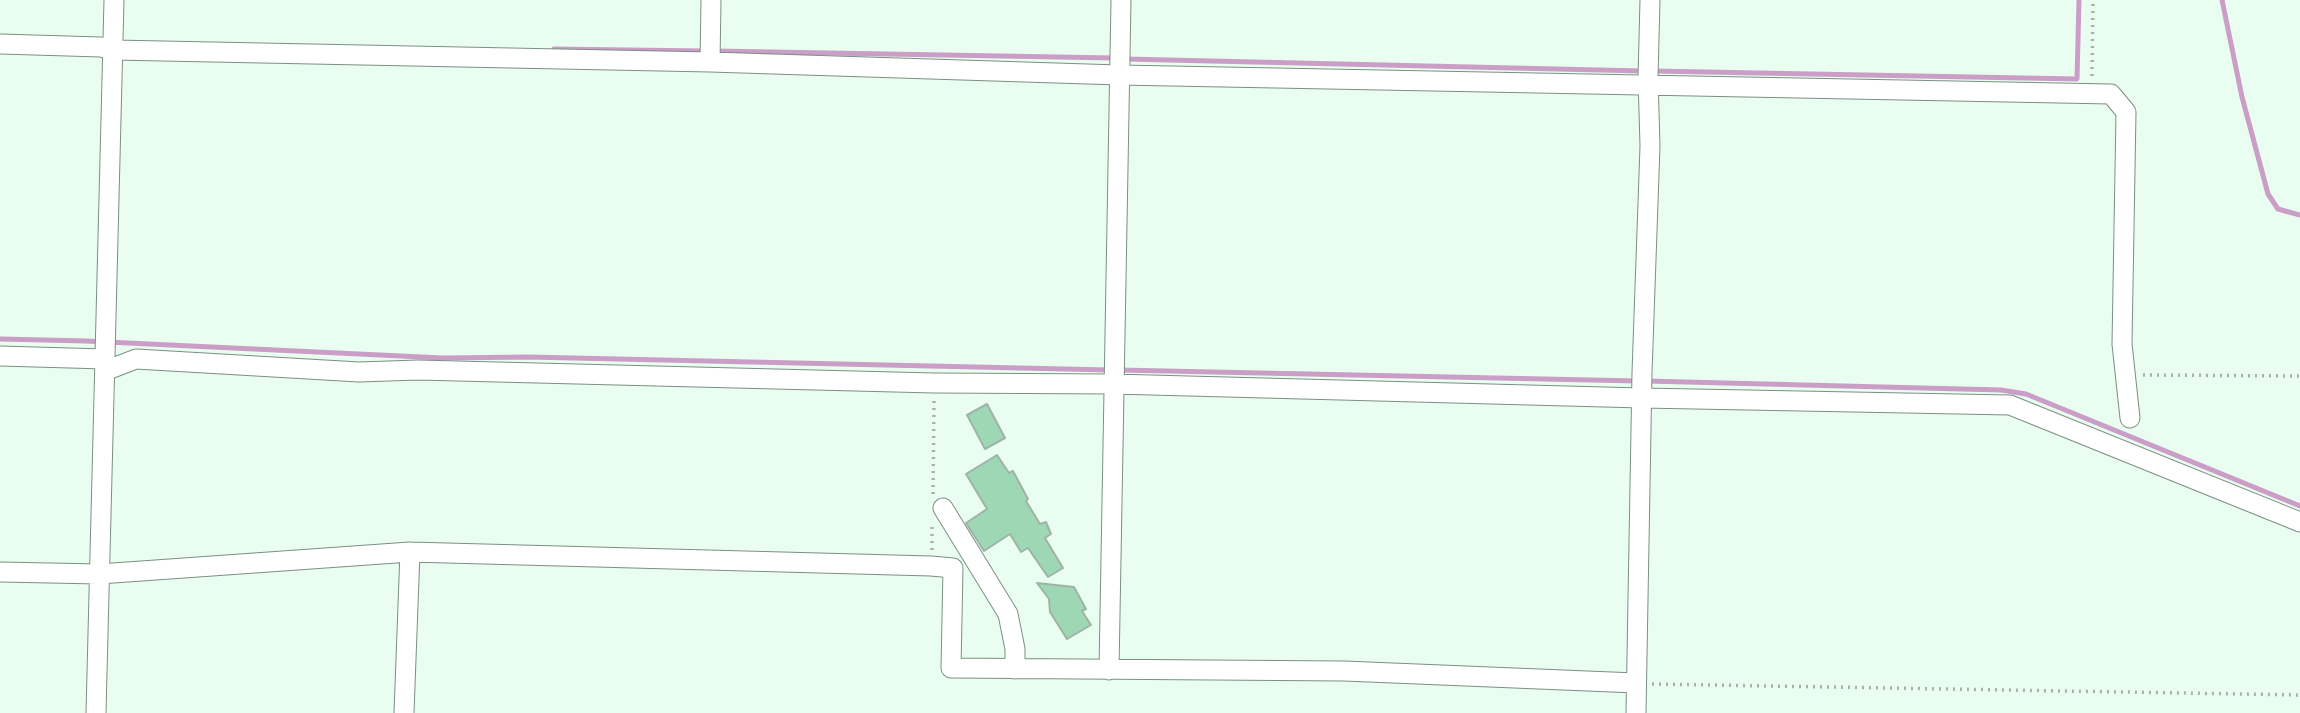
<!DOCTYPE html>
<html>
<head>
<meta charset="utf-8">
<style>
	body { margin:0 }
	canvas { display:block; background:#e9fef1 }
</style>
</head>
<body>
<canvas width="2300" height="713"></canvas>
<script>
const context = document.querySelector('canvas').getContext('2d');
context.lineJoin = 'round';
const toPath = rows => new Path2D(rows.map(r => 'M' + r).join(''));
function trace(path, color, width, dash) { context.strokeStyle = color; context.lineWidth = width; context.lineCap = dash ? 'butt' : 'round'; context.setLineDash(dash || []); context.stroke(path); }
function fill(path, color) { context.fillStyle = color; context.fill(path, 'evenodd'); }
trace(toPath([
	[2222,0,2242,97,2268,194,2278,209,2300,215],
	[554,49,705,51],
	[715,51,1115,58],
	[1125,59,1643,71],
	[1653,71,2077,79,2079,0],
	[0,339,86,341,443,358,528,357,1109,370],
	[1119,370,1638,381],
	[1647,381,2001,390,2026,394,2300,506]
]), '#cb9ec7', 5);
const building = toPath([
	[987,404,1005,438,985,449,967,415,987,404],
	[997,455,1009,473,1013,471,1028,499,1026,501,1040,524,1046,522,1051,534,1045,538,1063,568,1048,577,1028,548,1021,552,1010,534,984,551,966,523,987,509,966,474,997,455],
	[1037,583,1074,587,1086,609,1082,611,1091,625,1067,639,1050,612,1049,599,1037,583]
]);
fill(building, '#9dd7b4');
trace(building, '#a0b3a7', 2);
const minor = toPath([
	[0,44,101,47,113,50,710,62,1119,75,2111,94,2126,112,2122,344,2130,418],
	[710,62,711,0],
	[0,356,105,359],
	[105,371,136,359,359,372,418,370,934,383,1113,384,1642,398,2010,405,2300,522],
	[943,508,1008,614,1015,649,1015,669],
	[0,572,99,574,410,552,931,566,953,568,951,668,1344,671,1636,683],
	[1109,670,1121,0],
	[96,713,114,0],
	[404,713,410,552],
	[1636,713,1642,373,1650,146,1648,77,1650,0]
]);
trace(minor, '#7c8f83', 21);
trace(toPath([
	[2092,76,2093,0],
	[2143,375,2300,376],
	[933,494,934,400],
	[932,550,932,526],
	[1652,684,2300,695]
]), '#a3b3a9', 3.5, [2, 5]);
trace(minor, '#fff', 19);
</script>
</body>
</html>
